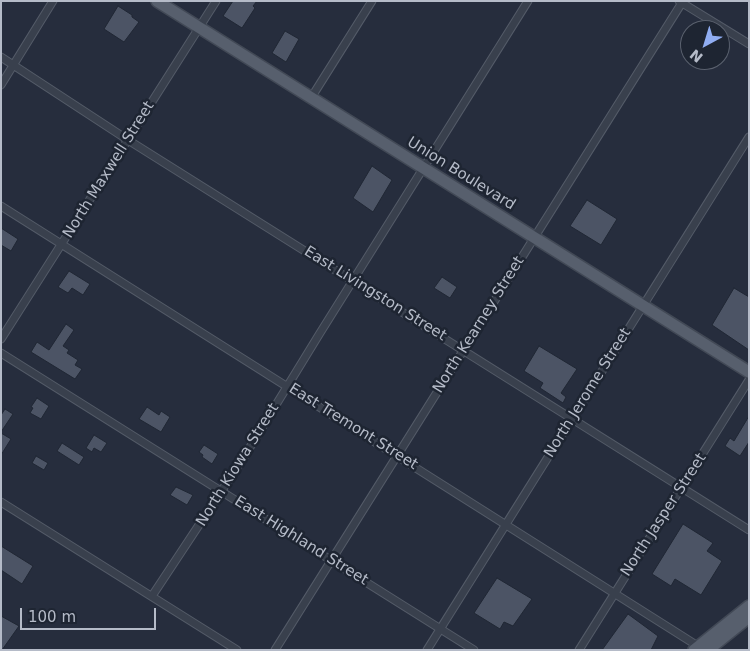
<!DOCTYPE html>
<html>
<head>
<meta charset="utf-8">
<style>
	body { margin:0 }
	#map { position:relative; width:750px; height:651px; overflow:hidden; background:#262d3d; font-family:"DejaVu Sans",sans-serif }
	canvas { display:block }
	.frame { position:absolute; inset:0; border:2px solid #b5bbc8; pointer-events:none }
	.north { position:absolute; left:680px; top:20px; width:50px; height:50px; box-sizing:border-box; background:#1e2532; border:1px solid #5a616e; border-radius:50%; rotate:219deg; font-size:14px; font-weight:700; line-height:20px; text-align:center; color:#b5bbc8 }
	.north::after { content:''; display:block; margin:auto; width:18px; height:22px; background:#90adf2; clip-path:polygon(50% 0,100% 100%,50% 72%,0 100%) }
	.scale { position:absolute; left:20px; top:608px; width:136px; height:22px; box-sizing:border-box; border:2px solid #b5bbc8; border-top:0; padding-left:6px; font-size:15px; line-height:18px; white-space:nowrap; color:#b5bbc8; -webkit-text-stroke:4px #1e2532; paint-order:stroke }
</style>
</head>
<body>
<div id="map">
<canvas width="750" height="651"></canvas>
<div class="frame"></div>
<div class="north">N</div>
<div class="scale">100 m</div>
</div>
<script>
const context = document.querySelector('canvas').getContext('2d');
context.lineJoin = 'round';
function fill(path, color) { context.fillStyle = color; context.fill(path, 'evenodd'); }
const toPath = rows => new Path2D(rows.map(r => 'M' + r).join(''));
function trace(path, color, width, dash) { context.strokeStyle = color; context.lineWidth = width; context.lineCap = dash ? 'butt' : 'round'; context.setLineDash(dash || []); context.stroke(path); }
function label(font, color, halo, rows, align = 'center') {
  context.font = font + ' "DejaVu Sans",sans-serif'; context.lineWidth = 5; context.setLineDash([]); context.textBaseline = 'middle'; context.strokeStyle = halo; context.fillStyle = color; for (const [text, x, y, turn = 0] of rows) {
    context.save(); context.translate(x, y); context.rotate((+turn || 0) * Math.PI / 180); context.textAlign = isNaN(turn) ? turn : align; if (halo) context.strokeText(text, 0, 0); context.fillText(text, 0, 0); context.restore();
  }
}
const building = toPath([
	[233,1,257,1,253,6,255,8,242,28,223,16,233,1],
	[118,6,132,15,132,17,139,22,124,42,104,29,118,6],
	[285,31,299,39,286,62,272,53,285,31],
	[372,166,392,180,373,212,353,198,372,166],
	[587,200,617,219,601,245,570,226,587,200],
	[1,228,18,239,11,251,1,245,1,228],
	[69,271,90,284,83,295,72,288,68,293,58,287,69,271],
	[442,277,457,287,450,298,434,288,442,277],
	[734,288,749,297,749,350,712,325,734,288],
	[66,324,74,330,63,346,69,350,67,353,78,360,75,365,82,369,75,379,31,352,37,342,49,350,66,324],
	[539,346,577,369,561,393,566,397,563,403,540,388,543,383,524,371,539,346],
	[37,398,49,406,41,419,30,413,33,408,31,407,37,398],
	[147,407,159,415,161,411,170,417,161,432,139,419,147,407],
	[5,409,13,414,1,432,1,415,5,409],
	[749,416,749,442,740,456,725,446,730,438,734,441,749,416],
	[1,433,11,439,1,455,1,433],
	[94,435,107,443,101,452,94,448,92,452,86,448,94,435],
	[62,443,84,457,79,465,57,451,62,443],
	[204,445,218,454,212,464,202,457,203,455,199,452,204,445],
	[36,456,48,463,44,470,32,463,36,456],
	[176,487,193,495,187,505,170,495,176,487],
	[683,524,713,543,707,551,722,561,701,595,675,579,671,586,652,574,683,524],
	[1,546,33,566,22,584,1,570,1,546],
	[497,578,532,599,513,626,504,622,500,629,474,613,497,578],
	[628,614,658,636,651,650,602,650,628,614],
	[1,616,19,626,2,650,1,650,1,616]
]);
fill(building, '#4c5465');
trace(building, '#202734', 1);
const minor = toPath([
	[679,1,749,44],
	[1,57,128,140,749,530],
	[1,85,53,1],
	[311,98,372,1],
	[1,206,701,648],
	[1,339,216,1],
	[1,353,474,650],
	[1,502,237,650],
	[152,596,244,457,320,333,528,1],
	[275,650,683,1],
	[427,650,749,137],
	[579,650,749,380]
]);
const primary = toPath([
	[157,1,749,372],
	[694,650,749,606],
	[708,650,749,617]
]);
trace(minor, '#545b68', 9);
trace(primary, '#424956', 14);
trace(minor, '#39404d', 7);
trace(primary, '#575f6d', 11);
label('15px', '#b5bbc8', '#1e2532', [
	["North Maxwell Street",109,170,-58],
	["Union Boulevard",461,174,32],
	["East Livingston Street",375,294,32],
	["North Kearney Street",479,325,-58],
	["North Jerome Street",588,393,-58],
	["East Tremont Street",353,427,32],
	["North Kiowa Street",238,465,-58],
	["North Jasper Street",664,515,-57],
	["East Highland Street",301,541,32]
]);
</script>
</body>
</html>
